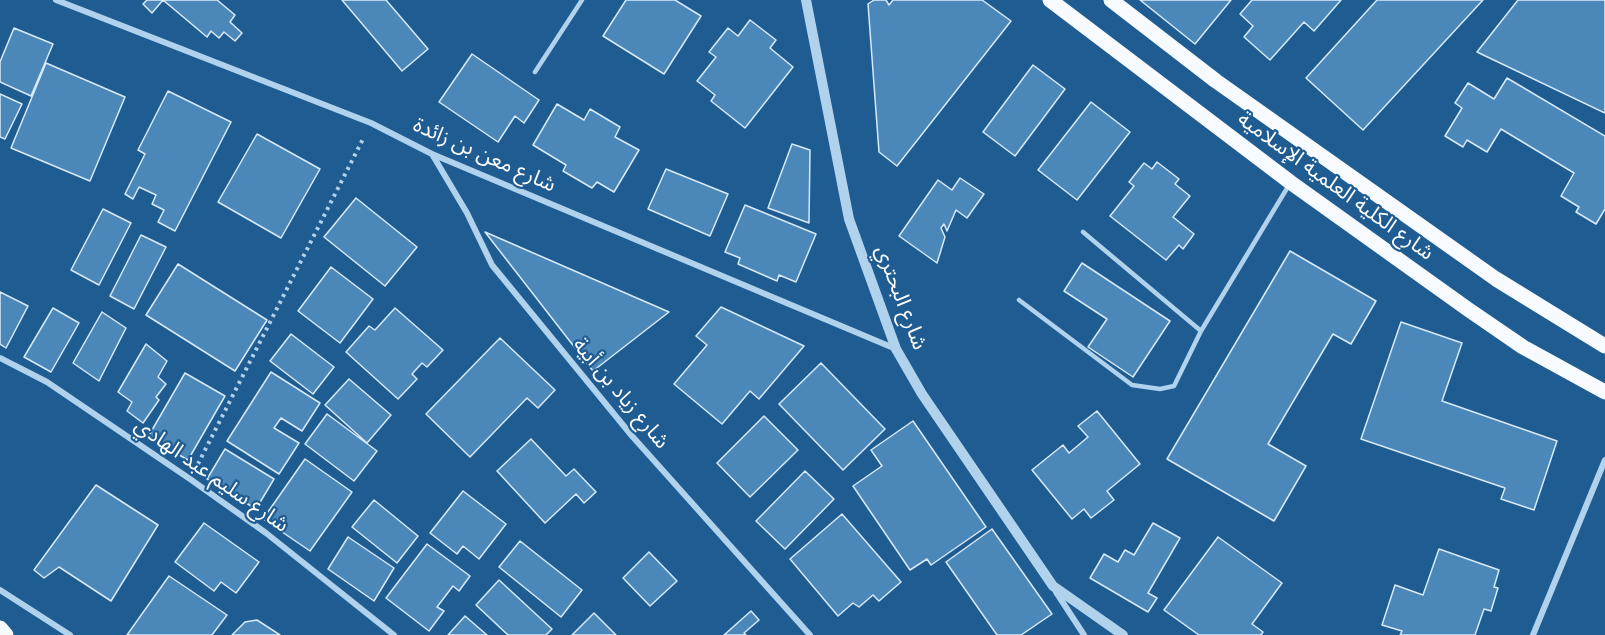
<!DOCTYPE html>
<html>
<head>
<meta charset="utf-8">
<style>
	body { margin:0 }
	canvas { display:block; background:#1f5c92 }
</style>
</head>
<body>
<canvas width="1605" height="635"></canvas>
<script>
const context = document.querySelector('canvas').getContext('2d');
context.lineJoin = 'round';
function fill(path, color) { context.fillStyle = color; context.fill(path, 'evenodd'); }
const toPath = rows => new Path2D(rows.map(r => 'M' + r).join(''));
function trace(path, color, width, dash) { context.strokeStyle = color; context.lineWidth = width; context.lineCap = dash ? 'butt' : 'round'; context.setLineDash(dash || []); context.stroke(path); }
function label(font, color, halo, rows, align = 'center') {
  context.font = font + ' Poppins,"Noto Sans Arabic",sans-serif'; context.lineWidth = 4.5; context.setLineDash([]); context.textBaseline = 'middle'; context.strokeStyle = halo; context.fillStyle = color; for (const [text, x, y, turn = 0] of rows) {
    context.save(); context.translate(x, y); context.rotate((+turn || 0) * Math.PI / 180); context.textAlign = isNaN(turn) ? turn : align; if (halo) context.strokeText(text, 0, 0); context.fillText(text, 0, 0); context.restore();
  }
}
const building = toPath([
	[147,0,217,0,235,15,230,22,242,33,235,41,224,32,219,38,211,31,207,37,163,0,152,13,143,4,147,0],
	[342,0,386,0,428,49,402,71,342,0],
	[626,0,675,0,701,16,664,74,603,36,626,0],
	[874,0,886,0,889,5,893,0,982,0,1011,21,897,166,879,152,868,4,874,0],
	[1140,0,1231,0,1195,44,1140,0],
	[1252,0,1341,0,1314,31,1304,22,1270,60,1244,37,1253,26,1240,14,1252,0],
	[1377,0,1483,0,1363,130,1306,78,1377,0],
	[1518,0,1605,0,1605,113,1477,52,1518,0],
	[750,20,776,40,770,48,793,67,745,128,711,101,715,95,697,81,716,57,709,52,728,28,738,36,750,20],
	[14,28,53,44,31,96,0,82,0,62,14,28],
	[472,54,539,100,524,123,515,116,498,142,439,102,472,54],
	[46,63,125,97,90,181,11,148,46,63],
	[1033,65,1065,89,1015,156,983,132,1033,65],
	[1507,78,1605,136,1605,209,1596,224,1576,212,1579,207,1561,196,1574,173,1501,129,1487,152,1467,140,1463,147,1445,136,1462,108,1455,103,1468,83,1494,99,1507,78],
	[168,91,231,122,175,231,158,222,164,210,152,204,156,195,139,187,133,199,125,194,145,154,138,150,168,91],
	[0,94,22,104,5,139,0,137,0,94],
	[1091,102,1130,132,1077,200,1038,170,1091,102],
	[557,104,584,120,590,109,620,127,615,137,639,150,614,192,597,182,592,188,563,171,566,165,533,145,557,104],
	[257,134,320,169,281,238,218,202,257,134],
	[792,144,810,150,809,223,768,208,792,144],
	[1157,162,1179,179,1175,184,1190,196,1173,217,1194,234,1183,249,1179,245,1166,260,1110,216,1134,186,1129,182,1144,163,1152,169,1157,162],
	[666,169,728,194,710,236,648,209,666,169],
	[960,178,984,194,967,218,956,210,947,231,944,224,941,228,945,237,937,263,899,236,938,180,952,190,960,178],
	[356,198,417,247,385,286,324,237,356,198],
	[745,205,816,234,796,282,779,275,777,281,738,264,740,258,725,252,745,205],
	[103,209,131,223,99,285,71,270,103,209],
	[485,232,669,312,593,371,485,232],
	[141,235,166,247,134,309,110,296,141,235],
	[1290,251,1376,301,1351,344,1333,334,1268,444,1306,466,1274,521,1167,459,1290,251],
	[1082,263,1170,321,1133,377,1088,347,1107,319,1064,291,1082,263],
	[178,264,267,320,235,371,146,315,178,264],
	[331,267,373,299,340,343,298,311,331,267],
	[0,292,28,306,6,348,0,344,0,292],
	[721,307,804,346,759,399,750,391,722,424,674,384,707,345,696,336,721,307],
	[53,308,79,323,51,372,24,357,53,308],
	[395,308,443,350,427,367,422,363,412,374,417,379,398,399,346,352,369,326,375,330,395,308],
	[102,312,126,328,99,381,73,363,102,312],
	[1401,322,1462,343,1442,401,1557,441,1534,510,1501,499,1505,488,1361,439,1401,322],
	[291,334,334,367,313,394,270,361,291,334],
	[500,338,555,390,538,408,527,398,470,457,426,414,500,338],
	[146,344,167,361,158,377,166,384,156,397,159,400,143,423,127,411,132,402,118,392,146,344],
	[821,363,885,429,843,470,779,404,821,363],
	[271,372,320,403,302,431,281,418,274,428,299,443,279,474,227,441,271,372],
	[185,373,225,396,188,460,148,437,185,373],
	[349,379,391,415,367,443,325,405,349,379],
	[1097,411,1140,464,1107,491,1114,500,1091,518,1084,509,1072,519,1032,470,1063,445,1069,453,1088,437,1078,426,1097,411],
	[327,414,377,451,354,481,305,444,327,414],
	[764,416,798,450,750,497,717,463,764,416],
	[913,421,986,527,931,565,927,559,910,570,853,486,882,466,871,450,913,421],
	[531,439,566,476,574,469,596,492,584,503,576,494,545,523,497,471,531,439],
	[225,449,274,479,256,509,207,479,225,449],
	[305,459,352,492,310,551,263,519,305,459],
	[805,471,834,499,785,549,756,521,805,471],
	[96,485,158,525,111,601,59,567,44,578,34,570,96,485],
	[463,491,506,524,479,559,463,546,457,554,430,533,463,491],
	[374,500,418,536,397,563,352,527,374,500],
	[842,514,901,582,879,601,873,595,859,607,853,603,838,616,790,559,842,514],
	[204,523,259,562,236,593,221,582,214,591,175,562,204,523],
	[1153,523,1180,538,1148,593,1157,598,1148,612,1090,578,1104,554,1118,562,1125,550,1134,555,1153,523],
	[992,529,1052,614,1021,635,997,635,946,562,992,529],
	[348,537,394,568,374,601,328,569,348,537],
	[1218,537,1282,583,1252,624,1263,632,1261,635,1199,635,1164,610,1218,537],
	[520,541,582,590,561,617,499,567,520,541],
	[427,544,470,576,459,591,453,586,437,607,444,611,429,631,386,598,427,544],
	[1439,549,1499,570,1494,587,1498,588,1491,611,1484,609,1475,635,1400,635,1402,631,1382,625,1395,585,1423,595,1439,549],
	[649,552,677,581,650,606,623,578,649,552],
	[169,576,227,615,212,635,127,635,169,576],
	[499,580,552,629,546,635,508,635,476,605,499,580],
	[751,611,759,620,744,633,746,635,724,635,751,611],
	[594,613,616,635,572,635,594,613],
	[465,616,487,635,448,635,465,616],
	[257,620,280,635,232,635,245,622,257,620]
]);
fill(building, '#4c87ba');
trace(building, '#d6eafa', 1.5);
trace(toPath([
	[198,464,363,139]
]), '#b0d2ed', 4, [3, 4.5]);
trace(toPath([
	[535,72,582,0],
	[1083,232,1201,331],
	[1019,300,1132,385,1160,389,1174,386,1201,331,1289,185]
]), '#b0d2ed', 4.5);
trace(toPath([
	[56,0,371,123,432,154,896,349],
	[432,154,467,213,492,265,632,436,810,635],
	[0,358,47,382,190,479,266,533,394,635],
	[0,590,70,635],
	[1056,592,1084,635],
	[1533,635,1605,460]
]), '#b0d2ed', 6);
trace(toPath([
	[806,0,849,219,896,349,922,394,1053,586,1123,635]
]), '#b0d2ed', 10);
trace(toPath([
	[1050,0,1290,182,1469,310,1523,347,1605,392],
	[1111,0,1216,81,1496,279,1605,346],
	[0,628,6,635]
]), '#f7fbff', 15);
label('21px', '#fff', '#1f5c92', [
	["شارع معن بن زائدة",484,156,24],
	["شارع الكلية العلمية الإسلامية",1335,187,36],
	["شارع البحتري",900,298,69],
	["شارع زياد بن أبية",620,394,50],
	["شارع سليم عبد الهادي",211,476,35]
]);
</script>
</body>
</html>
